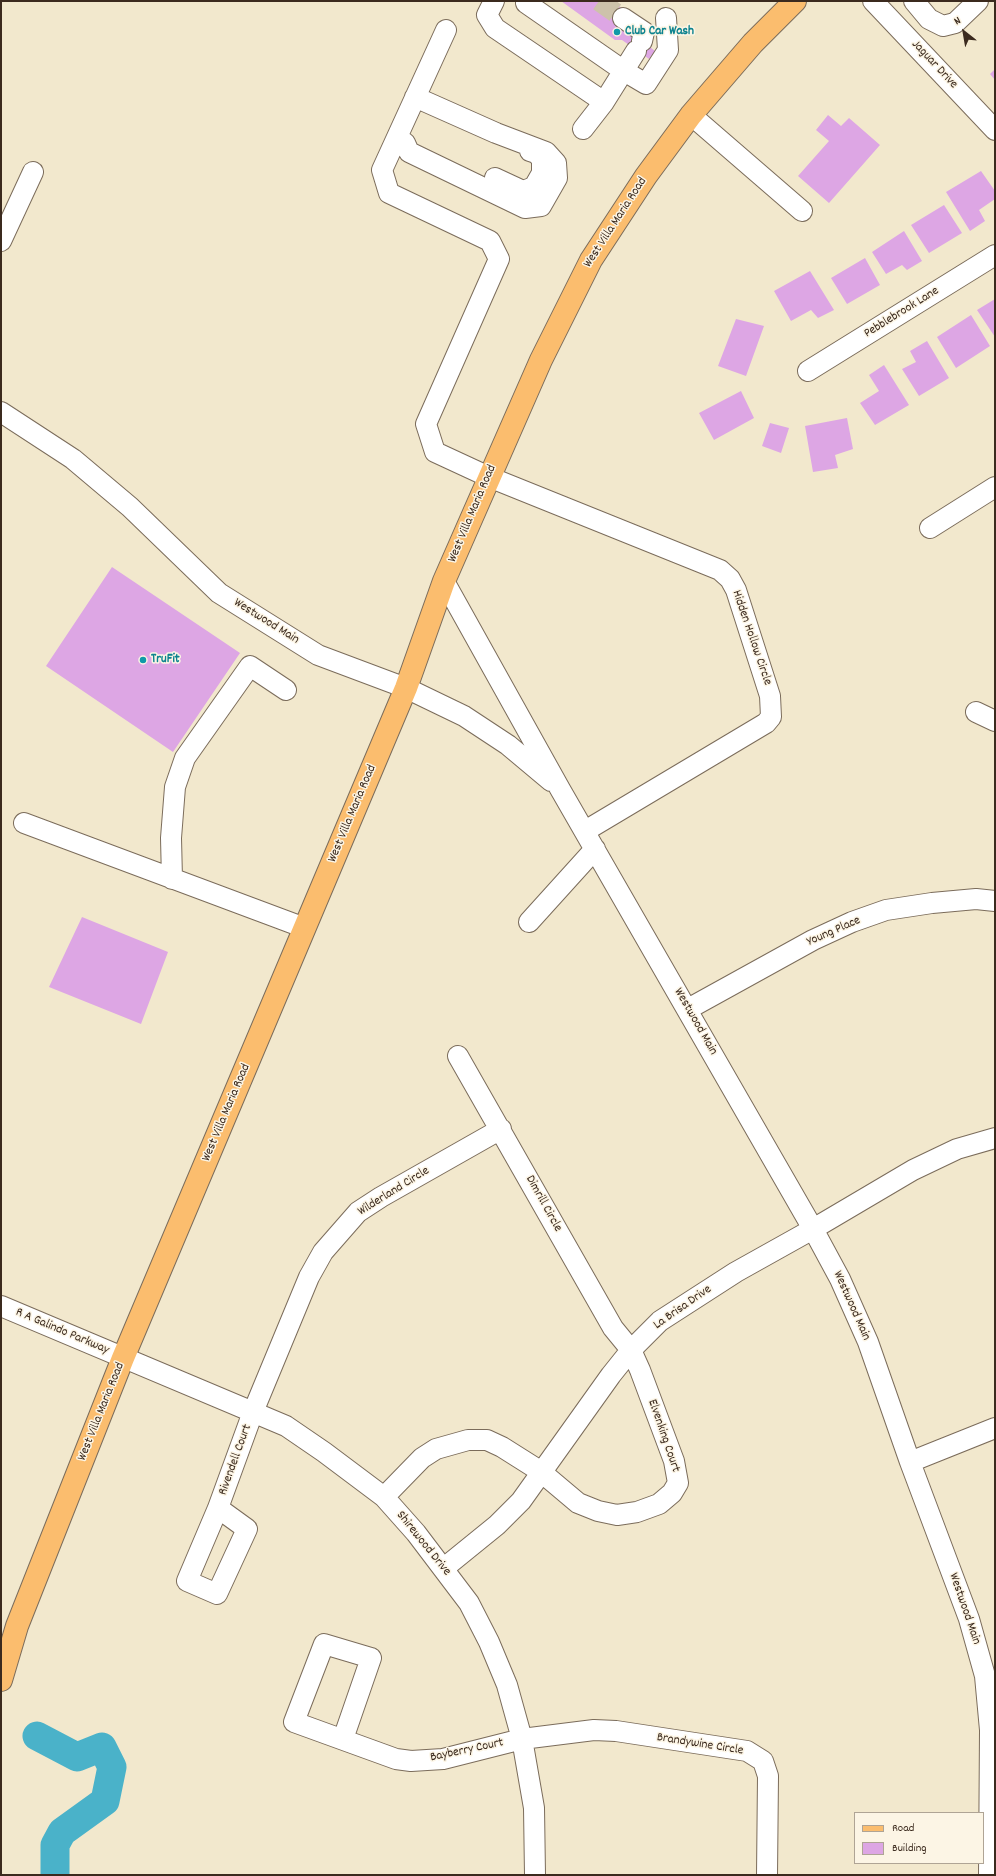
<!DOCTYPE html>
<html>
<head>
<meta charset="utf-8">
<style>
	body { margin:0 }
	#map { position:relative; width:996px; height:1876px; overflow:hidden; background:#f2e8cd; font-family:Dekko,sans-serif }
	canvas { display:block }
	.frame { position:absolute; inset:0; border:2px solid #3b2a1e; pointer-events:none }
	.legend { position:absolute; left:854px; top:1812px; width:130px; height:52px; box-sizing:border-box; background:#fcf5e5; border:1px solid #afa495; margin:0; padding:5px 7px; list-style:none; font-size:12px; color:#3b2a1e }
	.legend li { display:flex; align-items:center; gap:8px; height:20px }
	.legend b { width:20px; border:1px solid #afa495 }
	.north { position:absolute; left:944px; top:12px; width:40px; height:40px; -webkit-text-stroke:3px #fcf5e5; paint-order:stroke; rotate:329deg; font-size:11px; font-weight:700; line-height:16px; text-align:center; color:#3b2a1e }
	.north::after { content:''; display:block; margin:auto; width:14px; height:18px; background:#3b2a1e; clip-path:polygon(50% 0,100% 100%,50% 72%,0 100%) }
</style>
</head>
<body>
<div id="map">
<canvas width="996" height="1876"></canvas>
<div class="frame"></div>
<ul class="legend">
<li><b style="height:5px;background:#fbbd6e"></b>Road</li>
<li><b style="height:11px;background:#dda6e4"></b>Building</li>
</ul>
<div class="north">N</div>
</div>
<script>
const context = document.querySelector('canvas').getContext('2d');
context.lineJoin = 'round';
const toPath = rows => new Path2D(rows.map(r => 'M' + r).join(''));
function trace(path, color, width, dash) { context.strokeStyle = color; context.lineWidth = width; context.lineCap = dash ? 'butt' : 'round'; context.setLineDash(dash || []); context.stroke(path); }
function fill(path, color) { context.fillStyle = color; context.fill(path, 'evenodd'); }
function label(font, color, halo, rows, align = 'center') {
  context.font = font + ' Dekko,sans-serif'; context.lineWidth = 3; context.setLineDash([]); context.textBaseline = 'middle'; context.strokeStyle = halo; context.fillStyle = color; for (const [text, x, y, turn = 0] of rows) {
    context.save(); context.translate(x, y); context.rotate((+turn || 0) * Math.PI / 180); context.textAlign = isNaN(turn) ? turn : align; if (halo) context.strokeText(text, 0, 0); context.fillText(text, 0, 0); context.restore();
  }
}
trace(toPath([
	[37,1736,77,1757,102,1747,112,1767,105,1801,62,1832,55,1845,55,1875]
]), '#4ab2c9', 29);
fill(toPath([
	[561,1,612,1,627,12,642,41,655,51,649,59,622,40,615,40],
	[995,69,995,80,990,74],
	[828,115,841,126,849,118,880,145,829,203,798,176,829,141,816,130],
	[981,171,995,191,995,199,979,210,985,221,970,231,946,192],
	[944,205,962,233,929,253,911,225],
	[904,231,922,261,907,270,902,265,886,274,872,252],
	[865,258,880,285,847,304,831,278],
	[810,271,834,310,818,318,811,310,791,321,774,291],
	[995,299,995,337,977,310],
	[971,315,990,346,956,368,937,337],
	[736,319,764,326,746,376,718,366],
	[927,341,949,378,919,396,902,369,916,362,910,351],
	[884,365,909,405,875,425,860,403,879,391,869,375],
	[741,391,754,418,714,440,699,413],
	[847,418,853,449,835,455,838,468,813,472,805,426],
	[770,423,789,428,781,453,762,446],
	[112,567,240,653,173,752,46,666],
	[82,917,168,952,141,1024,49,987]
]), '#dda6e4');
trace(toPath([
	[599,1,623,18]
]), '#cdc2aa', 20, [20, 10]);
const minor = toPath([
	[494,1,487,15,495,28,604,102],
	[873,1,995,130],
	[914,1,929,19,943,26,955,23,978,1],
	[526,3,624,71,646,84,668,50,666,18],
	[623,18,644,32,642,41],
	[446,30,382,170,389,193,490,241,499,259,426,424,435,452,489,477,720,570,730,579,736,590,770,696,771,717,766,723,585,831],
	[691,115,802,211],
	[583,129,604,102,636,51],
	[397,138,405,143,409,152,525,208,541,206,557,178,556,163,546,152,496,133,415,97],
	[495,178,523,191,534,187,542,173,542,159,536,153,530,151],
	[1,241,33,172],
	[808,371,995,255],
	[1,412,73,459,130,507,219,593,318,655,406,688,464,716,508,745,551,781],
	[930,528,995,487],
	[444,581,560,789,813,1229,840,1279,868,1342,910,1462,969,1619,985,1676,990,1730,989,1875],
	[976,712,995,721],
	[24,823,305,928],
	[172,879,171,838,175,787,185,758,250,666,286,690],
	[529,922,595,849],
	[688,1009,813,940,852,922,886,910,932,903,976,899,995,901],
	[1,1306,286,1426,324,1452,384,1497,416,1533,469,1603,489,1642,507,1685,522,1739,534,1808,535,1875],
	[910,1462,995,1428],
	[384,1497,422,1458,436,1449,468,1440,487,1440,502,1447,540,1471,578,1503,598,1511,617,1515,637,1512,659,1504,672,1493,678,1483,674,1461,640,1370,631,1350,613,1328,458,1056],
	[218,1508,247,1529,217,1594,187,1581,218,1508,253,1412,309,1277,323,1252,358,1212,381,1197,501,1129],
	[444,1568,497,1525,521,1501,611,1375,631,1350,660,1321,736,1272,813,1229,913,1170,957,1149,995,1138],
	[343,1739,371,1658,324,1644,294,1722,396,1759,411,1761,443,1759,522,1739,594,1730,616,1731,747,1751,763,1761,768,1776,767,1875]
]);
const major = toPath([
	[1,1680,17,1626,123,1358,406,688,444,581,541,360,591,260,646,176,691,115,753,43,795,1]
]);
trace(minor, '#7b6c5b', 22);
trace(major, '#7b6c5b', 24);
trace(minor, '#fff', 20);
trace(major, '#fbbd6e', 22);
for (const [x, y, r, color] of [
	[617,32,4,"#0f9aa8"],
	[143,660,4,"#0f9aa8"]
]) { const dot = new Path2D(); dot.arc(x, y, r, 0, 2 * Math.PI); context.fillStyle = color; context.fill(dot); trace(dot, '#fcf5e5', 1.5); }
label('bold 13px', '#0d838f', '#fcf5e5', [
	["Club Car Wash",625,32],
	["TruFit",151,660]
], 'left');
label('13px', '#3b2a1e', '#fcf5e5', [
	["Jaguar Drive",934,65,47],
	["West Villa Maria Road",616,223,-57],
	["Pebblebrook Lane",902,313,-32],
	["West Villa Maria Road",473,514,-67],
	["Westwood Main",266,622,32],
	["Hidden Hollow Circle",751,638,71],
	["West Villa Maria Road",353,814,-67],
	["Young Place",834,932,-24],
	["Westwood Main",695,1022,60],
	["West Villa Maria Road",227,1113,-67],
	["Wilderland Circle",394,1192,-32],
	["Dimrill Circle",543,1204,61],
	["Westwood Main",851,1306,66],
	["La Brisa Drive",683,1308,-35],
	["R A Galindo Parkway",62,1332,23],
	["West Villa Maria Road",102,1412,-68],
	["Elvenking Court",663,1436,71],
	["Rivendell Court",236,1460,-70],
	["Shirewood Drive",423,1544,51],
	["Westwood Main",964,1609,71],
	["Brandywine Circle",700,1745,9],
	["Bayberry Court",467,1751,-12]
]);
</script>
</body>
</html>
